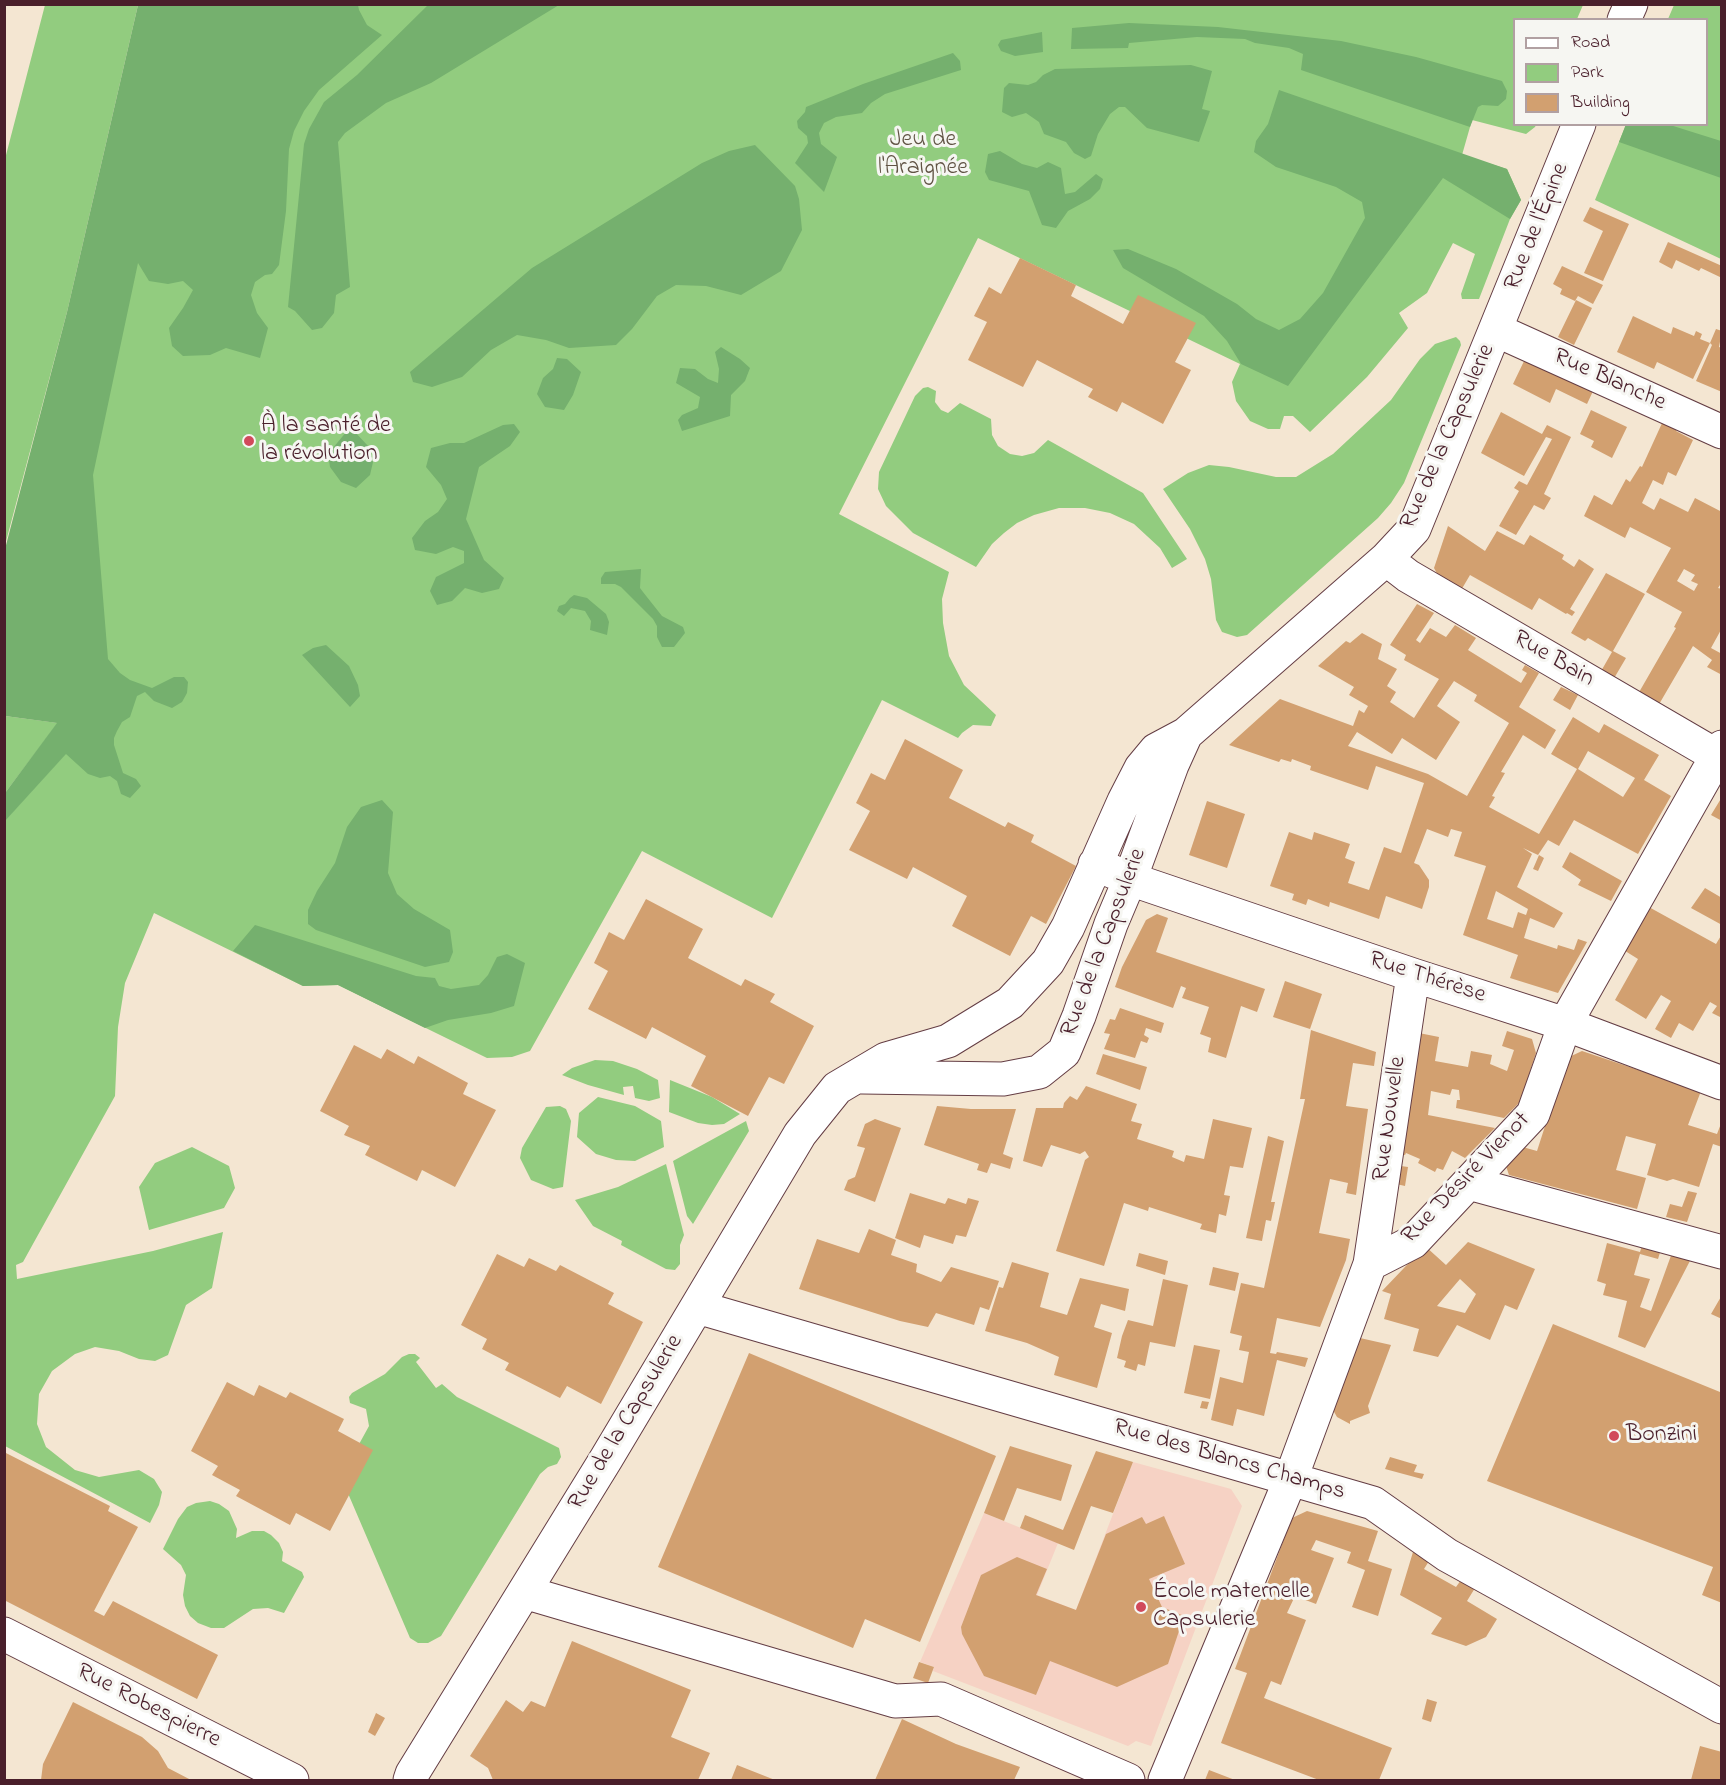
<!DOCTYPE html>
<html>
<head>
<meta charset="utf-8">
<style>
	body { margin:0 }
	#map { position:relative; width:1726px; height:1785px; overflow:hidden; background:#f4e6d2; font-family:"Indie Flower",sans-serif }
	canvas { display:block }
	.frame { position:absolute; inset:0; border:6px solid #4a1f2b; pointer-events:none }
	.legend { position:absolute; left:1513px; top:18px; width:195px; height:108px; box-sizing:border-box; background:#f6f6f2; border:2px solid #b1a0a2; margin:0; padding:8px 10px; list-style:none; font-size:18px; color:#4a1f2b }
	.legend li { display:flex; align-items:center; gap:12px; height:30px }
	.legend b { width:30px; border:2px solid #b1a0a2 }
</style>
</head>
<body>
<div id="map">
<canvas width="1726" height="1785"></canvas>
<div class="frame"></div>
<ul class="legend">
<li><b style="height:8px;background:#fff"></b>Road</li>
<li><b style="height:16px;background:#92cc7f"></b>Park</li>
<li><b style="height:16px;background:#d2a070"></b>Building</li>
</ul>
</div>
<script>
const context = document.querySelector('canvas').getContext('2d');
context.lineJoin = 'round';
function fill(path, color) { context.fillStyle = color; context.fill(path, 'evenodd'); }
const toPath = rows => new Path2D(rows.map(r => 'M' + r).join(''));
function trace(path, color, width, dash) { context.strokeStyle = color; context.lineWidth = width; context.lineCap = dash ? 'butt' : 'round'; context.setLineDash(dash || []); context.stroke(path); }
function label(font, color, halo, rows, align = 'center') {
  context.font = font + ' "Indie Flower",sans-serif'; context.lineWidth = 6; context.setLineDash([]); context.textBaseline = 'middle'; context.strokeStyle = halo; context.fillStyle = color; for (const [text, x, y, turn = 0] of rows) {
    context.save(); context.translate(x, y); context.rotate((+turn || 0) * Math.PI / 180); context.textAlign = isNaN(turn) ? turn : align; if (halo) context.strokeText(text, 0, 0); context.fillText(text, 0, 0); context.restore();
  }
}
fill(toPath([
	[1133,1462,1231,1489,1242,1506,1151,1746,1136,1741,1128,1746,933,1671,934,1667,920,1662,984,1513,1058,1543,1037,1595,1076,1610]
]), '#f6d2c4');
fill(toPath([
	[45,5,138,5,67,312,4,549,5,159],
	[170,5,1583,5,1577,19,1514,20,1514,124,1536,125,1535,127,1526,134,1472,120,1462,155,1507,169,1521,200,1510,219,1479,299,1462,299,1461,294,1475,254,1453,243,1427,293,1399,313,1408,328,1367,377,1310,432,1293,416,1284,416,1280,429,1268,429,1250,421,1236,401,1232,382,1240,364,978,238,839,514,949,572,942,599,943,623,949,656,964,685,996,715,991,726,973,725,962,733,958,738,882,700,772,918,642,851,530,1051,512,1057,487,1058,338,985,303,986,154,913,125,983,118,1027,115,1096,23,1262,16,1265,17,1279,153,1251,223,1232,212,1288,186,1305,168,1355,155,1361,139,1359,119,1351,95,1347,75,1354,52,1371,39,1394,37,1424,46,1447,75,1470,99,1477,139,1470,154,1479,162,1492,159,1505,150,1523,5,1446,4,821,97,719,78,468],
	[1674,5,1721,5,1721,259,1595,200,1626,125,1706,124,1706,20,1668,19],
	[1456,337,1460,341,1461,345,1404,483,1391,503,1378,518,1247,635,1237,637,1222,632,1216,620,1211,579,1205,559,1190,529,1163,489,1188,473,1209,465,1229,467,1276,477,1296,477,1333,454,1391,400,1420,359,1435,344],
	[928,387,936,391,935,402,941,410,948,413,960,403,991,419,992,435,998,446,1010,454,1022,456,1034,453,1048,440,1143,493,1187,559,1172,568,1160,548,1134,524,1110,513,1085,508,1059,508,1034,515,1017,523,1004,533,992,544,976,567,913,533,886,506,878,489,879,472,915,396,923,388],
	[5,716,58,723,5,793],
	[595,1060,613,1061,637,1069,658,1080,660,1098,649,1101,635,1098,633,1086,623,1087,624,1095,588,1085,562,1075,572,1068],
	[670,1080,712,1097,740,1114,724,1124,712,1125,698,1123,669,1112],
	[598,1097,635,1106,661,1121,664,1147,635,1161,616,1160,596,1154,577,1137,579,1113],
	[560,1106,566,1109,571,1121,563,1187,553,1189,531,1180,520,1158,522,1148,546,1107],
	[746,1121,749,1131,693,1224,687,1216,673,1161],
	[192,1147,229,1166,235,1188,224,1208,149,1230,139,1187,155,1163],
	[666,1164,684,1235,680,1245,680,1264,675,1270,666,1269,621,1245,622,1241,593,1226,575,1200,618,1187],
	[409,1354,415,1354,420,1358,416,1362,436,1388,442,1384,457,1397,559,1448,561,1457,557,1464,548,1467,540,1474,441,1636,428,1643,418,1643,410,1638,341,1477,369,1426,366,1409,350,1403,349,1397,352,1393,385,1374,402,1357],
	[210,1501,219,1504,229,1511,237,1529,236,1538,252,1531,264,1531,271,1535,279,1543,283,1552,282,1561,302,1572,304,1577,284,1613,268,1608,253,1609,224,1628,211,1628,198,1623,190,1616,185,1606,183,1595,186,1575,181,1565,163,1549,178,1519,187,1507,196,1503]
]), '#92cc7f');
fill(toPath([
	[138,5,358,5,359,10,367,25,382,35,319,90,304,111,294,131,289,149,286,211,279,265,272,274,265,275,255,282,251,295,257,313,268,328,260,358,226,348,210,355,183,356,172,346,169,328,183,308,193,290,183,281,168,284,149,281,138,263,93,475,108,659,120,673,130,680,152,688,174,677,184,677,188,682,187,693,182,702,172,708,154,701,145,692,137,696,130,717,122,722,117,731,114,738,114,745,123,773,136,779,141,786,130,798,121,794,117,781,110,776,100,778,88,774,66,754,5,821,5,793,57,723,5,716,5,549,67,312],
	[428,5,559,5,431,83,386,103,345,133,338,142,350,287,336,295,334,313,322,328,312,330,295,311,288,307,304,144,309,129,324,102,357,75],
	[1129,23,1218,27,1341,41,1416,57,1502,81,1507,91,1506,99,1498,106,1482,105,1478,107,1470,127,1301,70,1303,54,1289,48,1255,43,1245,39,1197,37,1129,43,1128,48,1071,49,1072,28],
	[1042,32,1043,52,1015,56,1001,51,998,45,1001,40],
	[953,53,960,61,961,70,885,94,871,103,862,113,836,117,824,123,819,133,821,144,837,157,824,192,795,163,808,143,807,136,798,128,797,121,805,112,806,107,863,84],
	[1191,65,1212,71,1202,109,1210,111,1199,142,1147,128,1125,107,1119,107,1110,114,1098,134,1091,156,1085,159,1074,153,1066,142,1044,134,1039,122,1026,113,1012,117,1002,112,1004,88,1009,83,1028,85,1036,82,1043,75,1055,69],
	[1279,90,1507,169,1521,200,1510,219,1443,178,1288,386,1241,364,1227,341,1204,316,1123,268,1113,250,1128,249,1176,269,1237,304,1256,319,1279,330,1300,319,1323,293,1365,218,1362,202,1336,187,1276,167,1254,152,1256,141,1268,124],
	[1626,124,1670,125,1721,141,1721,178,1619,142],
	[755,145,795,186,799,199,802,230,781,271,741,295,706,286,676,285,657,296,632,329,616,345,569,348,546,340,517,335,491,350,462,377,432,387,413,382,410,372,532,268,702,163,729,151],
	[1000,151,1022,164,1037,168,1048,162,1061,168,1065,194,1075,192,1096,174,1103,179,1100,189,1090,199,1068,211,1056,228,1042,225,1029,191,989,180,985,172,988,154],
	[721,347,740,359,750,368,745,381,731,395,730,416,682,431,678,420,682,415,698,408,700,397,676,383,680,368,695,369,708,379,718,383,719,369,715,352],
	[557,358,567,359,581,372,573,395,564,410,545,407,537,394,543,378,553,369],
	[514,424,520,432,510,446,479,467,466,519,484,560,504,578,499,589,482,593,465,588,452,601,437,605,430,591,436,577,464,563,464,551,453,547,436,554,415,550,412,538,425,521,438,512,447,499,441,485,426,467,431,448,450,443,464,443,503,425],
	[347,431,355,432,368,446,373,462,370,475,356,488,341,482,330,467,328,454],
	[641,569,640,588,643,592,662,616,683,627,685,633,674,647,662,647,657,637,657,626,653,619,621,587,615,584,601,584,601,578,605,572],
	[574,595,587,598,606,614,609,622,607,635,590,630,591,621,585,611,571,608,564,616,557,611,559,606,565,604,570,598],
	[326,645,349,666,358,685,360,696,350,707,302,655,313,648],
	[382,800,393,812,388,873,397,894,414,909,450,930,453,952,449,962,425,967,316,930,308,924,308,910,317,891,335,863,347,827,361,807],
	[255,925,416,976,435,978,439,986,451,989,479,985,488,975,497,957,507,954,525,963,514,1006,491,1013,448,1020,425,1028,338,985,303,986,233,951]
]), '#75b06e');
fill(toPath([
	[1590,207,1629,224,1603,281,1584,273,1603,231,1583,221],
	[1668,242,1722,266,1722,278,1701,268,1699,271,1676,260,1672,269,1659,262],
	[1020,258,1076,285,1071,296,1123,324,1138,295,1196,323,1175,362,1191,370,1163,424,1122,402,1117,412,1088,397,1093,389,1037,360,1023,387,968,360,987,322,974,316,989,287,1001,294],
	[1562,266,1603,285,1593,304,1578,296,1575,301,1560,294,1562,289,1553,284],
	[1576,300,1592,308,1574,345,1558,337],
	[1633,316,1671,334,1673,327,1694,336,1696,331,1702,334,1700,339,1710,343,1716,329,1722,331,1719,347,1722,348,1722,392,1696,381,1712,345,1710,343,1693,379,1657,362,1654,369,1617,352],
	[1526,357,1594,389,1587,404,1556,389,1550,403,1513,384],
	[1591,410,1627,427,1612,458,1591,447,1594,441,1580,434],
	[1501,412,1542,434,1547,425,1571,437,1544,494,1551,498,1544,510,1534,505,1516,535,1499,526,1519,491,1514,488,1519,481,1527,485,1552,439,1546,437,1524,476,1481,453],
	[1663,421,1677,428,1676,431,1693,440,1676,476,1668,472,1663,485,1653,480,1642,503,1654,510,1660,498,1688,512,1695,498,1722,512,1722,582,1718,588,1722,589,1722,628,1711,648,1722,654,1722,675,1707,667,1712,660,1693,646,1658,706,1638,694,1676,628,1674,627,1682,612,1646,592,1671,548,1630,527,1625,538,1584,516,1594,495,1612,505,1626,479,1630,482,1640,466,1642,467],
	[1684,569,1695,575,1691,581,1698,584,1694,591,1677,581],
	[1448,526,1485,551,1497,531,1524,545,1530,535,1564,555,1562,559,1574,567,1579,559,1594,569,1570,609,1575,612,1572,616,1567,613,1566,614,1539,598,1532,610,1470,575,1460,592,1441,581,1434,568],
	[1606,573,1645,594,1613,651,1626,658,1613,680,1600,673,1612,652,1588,638,1585,641,1571,633],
	[1417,604,1434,613,1416,640,1420,643,1430,628,1446,637,1455,625,1476,638,1468,650,1521,683,1527,673,1522,670,1525,665,1539,673,1519,707,1556,730,1545,749,1523,735,1501,772,1505,773,1492,796,1495,797,1489,807,1539,834,1577,769,1551,754,1573,717,1599,733,1604,724,1659,755,1644,780,1671,796,1638,854,1574,820,1559,846,1548,840,1538,855,1523,848,1532,854,1517,887,1563,913,1554,928,1530,918,1524,938,1557,949,1558,945,1574,950,1578,939,1587,942,1558,993,1510,978,1518,955,1463,935,1486,866,1454,856,1462,832,1451,829,1448,837,1427,829,1414,863,1419,865,1429,880,1429,887,1422,909,1386,896,1379,919,1330,902,1329,907,1308,899,1306,905,1292,900,1294,894,1270,886,1289,832,1312,840,1314,832,1350,844,1345,858,1355,862,1348,883,1369,890,1384,847,1401,853,1424,783,1376,766,1368,790,1310,770,1311,766,1292,759,1291,762,1281,759,1279,762,1229,745,1280,699,1353,726,1359,710,1364,713,1368,706,1349,695,1354,687,1318,666,1346,641,1350,643,1362,633,1382,644,1378,659,1397,669,1387,686,1396,692,1390,702,1414,718,1439,679,1404,660,1406,655,1390,645],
	[1454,681,1477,695,1474,701,1509,723,1467,796,1428,774,1348,746,1357,732,1392,754,1402,738,1436,760,1460,722,1437,706],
	[1588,751,1635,778,1623,797,1578,769],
	[1496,891,1528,909,1526,915,1518,912,1513,928,1487,919],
	[1561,687,1578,695,1570,710,1553,700],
	[905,739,963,770,949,798,1005,827,1008,822,1034,835,1031,842,1076,866,1046,924,1031,916,1010,956,952,926,967,896,913,867,907,879,849,850,870,811,856,803,871,773,885,780],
	[1722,797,1722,821,1711,815],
	[1207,801,1245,814,1227,868,1189,855],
	[1570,852,1622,881,1611,901,1578,885,1581,880,1562,867],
	[1539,855,1544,858,1538,871,1533,869],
	[1705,888,1722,898,1722,925,1691,908],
	[646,899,703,929,688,958,741,986,745,979,775,994,770,1002,814,1026,784,1084,769,1077,748,1116,691,1086,706,1056,652,1027,646,1039,588,1009,608,971,594,963,609,932,624,940],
	[1647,906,1716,944,1722,934,1722,1014,1720,1017,1712,1013,1717,1006,1710,1002,1693,1031,1679,1023,1671,1038,1655,1029,1671,1001,1661,995,1646,1019,1615,1000,1638,959,1622,949],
	[1157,914,1168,918,1156,952,1265,989,1257,1012,1241,1006,1226,1058,1208,1052,1211,1038,1200,1034,1209,1007,1182,998,1186,988,1181,986,1173,1008,1115,987,1122,967,1146,920],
	[1285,981,1322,994,1310,1029,1273,1017],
	[1120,1008,1164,1023,1161,1033,1146,1028,1144,1035,1149,1038,1147,1043,1141,1041,1135,1058,1104,1049,1110,1034,1104,1033,1110,1019,1115,1020],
	[1311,1030,1376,1052,1374,1066,1353,1063,1346,1106,1368,1109,1356,1195,1346,1193,1348,1183,1330,1179,1319,1233,1350,1239,1346,1260,1320,1327,1277,1318,1270,1353,1276,1354,1277,1352,1308,1358,1305,1367,1277,1360,1264,1416,1237,1409,1233,1426,1211,1420,1220,1377,1243,1383,1249,1352,1239,1350,1242,1336,1230,1333,1241,1283,1264,1288,1305,1099,1300,1099],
	[1507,1031,1532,1039,1536,1053,1520,1102,1504,1118,1456,1108,1457,1100,1460,1100,1459,1090,1452,1089,1450,1095,1431,1091,1428,1115,1495,1128,1465,1158,1452,1151,1443,1170,1437,1168,1435,1172,1418,1163,1420,1159,1406,1153,1405,1155,1396,1154,1414,1032,1439,1037,1435,1061,1468,1067,1471,1051,1492,1055,1490,1064,1507,1071,1514,1050,1502,1046],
	[354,1045,381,1059,387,1049,414,1064,418,1056,468,1083,463,1094,496,1110,455,1187,422,1170,417,1181,365,1155,370,1146,344,1135,349,1126,320,1111],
	[1582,1051,1701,1091,1688,1125,1717,1134,1722,1121,1722,1147,1713,1144,1699,1187,1673,1179,1667,1181,1647,1175,1656,1144,1626,1136,1616,1170,1646,1178,1637,1209,1509,1175,1504,1160,1519,1146,1537,1151,1567,1058],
	[1103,1054,1147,1067,1140,1090,1096,1074],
	[1086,1086,1137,1104,1131,1121,1142,1124,1137,1139,1174,1151,1172,1157,1184,1162,1186,1155,1204,1159,1213,1119,1252,1128,1243,1168,1230,1166,1224,1195,1230,1196,1226,1216,1219,1214,1216,1233,1200,1229,1202,1224,1149,1207,1148,1211,1124,1203,1104,1266,1056,1251,1085,1160,1089,1157,1085,1151,1080,1154,1051,1145,1042,1167,1023,1161,1036,1108,1063,1108,1064,1103,1070,1096,1077,1100],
	[937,1106,971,1109,1016,1109,1003,1154,1013,1158,1010,1169,991,1163,987,1173,977,1170,979,1164,924,1145],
	[875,1119,901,1128,875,1202,844,1190,848,1180,855,1177,865,1148,857,1146,865,1124],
	[1268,1136,1284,1141,1271,1202,1275,1202,1271,1221,1266,1220,1262,1241,1246,1238],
	[1394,1165,1408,1167,1405,1186,1392,1183],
	[1688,1191,1697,1193,1687,1222,1666,1217,1670,1204,1682,1207],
	[910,1193,945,1204,948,1198,966,1204,968,1198,979,1201,966,1237,956,1235,953,1244,924,1235,920,1248,895,1238],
	[869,1229,896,1240,891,1255,917,1264,916,1272,941,1282,951,1267,999,1281,989,1310,980,1307,974,1325,936,1313,928,1327,900,1321,799,1289,817,1239,859,1253],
	[1468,1242,1535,1269,1517,1310,1505,1305,1490,1340,1457,1325,1438,1357,1413,1351,1419,1329,1384,1319,1391,1294,1382,1291,1425,1246,1446,1265],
	[1460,1279,1476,1294,1465,1313,1437,1306],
	[1643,1242,1662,1246,1658,1259,1640,1254,1634,1275,1650,1279,1640,1307,1651,1311,1673,1250,1693,1255,1645,1348,1618,1337,1627,1301,1603,1295,1606,1284,1597,1281,1607,1243,1640,1252],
	[1139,1253,1168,1261,1165,1275,1136,1266],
	[497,1254,524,1267,529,1258,556,1271,560,1265,614,1293,608,1304,643,1322,601,1404,567,1386,560,1398,505,1370,509,1363,482,1349,487,1339,461,1325],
	[1012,1262,1049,1273,1040,1307,1067,1315,1080,1278,1129,1289,1125,1311,1101,1304,1094,1327,1112,1333,1097,1388,1054,1375,1059,1357,1027,1343,985,1331,999,1287,1003,1288],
	[1213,1267,1239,1273,1235,1291,1209,1285],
	[1163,1279,1188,1285,1175,1347,1150,1342,1145,1366,1138,1364,1136,1371,1124,1367,1126,1361,1117,1358,1122,1336,1128,1320,1153,1326],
	[1722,1295,1722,1319,1711,1314],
	[1553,1324,1720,1392,1722,1387,1722,1603,1702,1595,1713,1567,1487,1481],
	[1360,1338,1391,1345,1368,1406,1370,1413,1350,1421,1350,1424,1337,1417,1333,1410],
	[1194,1345,1220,1350,1210,1399,1184,1393],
	[749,1353,996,1456,920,1642,865,1619,853,1648,658,1567],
	[227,1382,254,1396,259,1385,286,1398,290,1392,344,1419,338,1431,373,1450,330,1531,296,1513,290,1525,236,1496,240,1490,212,1475,218,1466,191,1451],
	[1202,1401,1209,1402,1207,1409,1200,1408],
	[1010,1446,1072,1465,1061,1501,1017,1488,1004,1521,984,1513],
	[1096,1451,1133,1462,1113,1513,1091,1506,1074,1550,1020,1528,1025,1515,1063,1530],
	[4,1452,110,1506,108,1511,138,1527,94,1611,104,1616,113,1601,218,1655,197,1699,4,1600],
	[1390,1457,1417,1465,1414,1472,1424,1474,1422,1479,1385,1469],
	[1307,1511,1378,1531,1368,1561,1392,1569,1378,1616,1352,1607,1365,1570,1347,1563,1351,1552,1316,1540,1311,1550,1334,1558,1316,1604,1295,1596,1287,1613,1306,1620,1281,1685,1271,1681,1264,1698,1392,1748,1379,1780,1319,1780,1221,1743,1247,1673,1235,1669,1292,1518],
	[1164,1516,1185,1564,1149,1579,1162,1607,1184,1616,1168,1664,1117,1687,1050,1661,1036,1695,984,1676,962,1634,961,1627,981,1575,1017,1557,1047,1569,1036,1595,1076,1610,1106,1534,1142,1517,1146,1524],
	[1413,1552,1429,1561,1424,1569,1456,1587,1461,1580,1475,1588,1467,1601,1497,1619,1486,1637,1466,1646,1431,1634,1442,1618,1400,1595],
	[572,1641,691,1690,671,1737,710,1753,698,1780,493,1780,488,1768,470,1756,506,1700,523,1712,531,1701,545,1707],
	[919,1662,934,1667,928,1683,913,1678],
	[1427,1699,1437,1702,1431,1722,1422,1719],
	[73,1702,142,1737,158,1751,168,1768,191,1780,41,1780,43,1764],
	[376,1713,385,1718,375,1736,368,1732],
	[902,1719,956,1744,1020,1767,1014,1780,875,1780],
	[1700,1746,1722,1752,1722,1780,1691,1780],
	[737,1765,775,1780,731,1780],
	[1209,1770,1235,1780,1205,1780]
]), '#d2a070');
const street = toPath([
	[1624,20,1631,4],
	[1496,330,1722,432],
	[1386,559,1408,576,1722,759],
	[1095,864,1130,879,1413,975,1565,1024,1722,1083],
	[862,1077,1003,1079,1039,1072,1064,1052,1079,1016,1111,924,1130,879,1172,765,1186,734],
	[1469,1183,1722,1252],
	[1370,1264,1413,1242,1533,1114,1565,1024,1722,747],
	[697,1307,1373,1503,1447,1555,1722,1707],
	[524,1592,895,1701,941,1699,1128,1780],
	[4,1634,292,1780],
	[410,1780,412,1774,606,1459,800,1134,837,1088,886,1059,948,1041,1010,1003,1048,962,1068,927,1124,801,1141,768,1156,750,1186,734,1386,559,1414,529,1579,124],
	[1165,1780,1291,1478,1370,1264,1413,975]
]);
trace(street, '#643d44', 35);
trace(street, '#fff', 33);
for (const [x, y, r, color] of [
	[249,441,6,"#d1495b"],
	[1614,1436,6,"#d1495b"],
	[1141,1607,6,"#d1495b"]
]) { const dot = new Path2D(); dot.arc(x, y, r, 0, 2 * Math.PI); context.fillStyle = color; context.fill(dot); trace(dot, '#f6f6f2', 2); }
label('24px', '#605344', '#f6f6f2', [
	["Jeu de",923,141],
	["l'Araignée",923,169]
]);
label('24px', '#4a1f2b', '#f6f6f2', [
	["Rue de l'Épine",1538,227,-68],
	["Rue Blanche",1609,381,24],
	["Rue de la Capsulerie",1449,437,-66],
	["Rue Bain",1553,660,30],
	["Rue de la Capsulerie",1105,943,-69],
	["Rue Thérèse",1427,979,18],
	["Rue Nouvelle",1391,1119,-82],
	["Rue Désiré Vienot",1467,1179,-46],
	["Rue de la Capsulerie",627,1423,-59],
	["Rue des Blancs Champs",1229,1461,16],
	["Rue Robespierre",148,1707,27]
]);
label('24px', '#4a1f2b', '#f6f6f2', [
	["À la santé de",261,427],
	["la révolution",261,455],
	["Bonzini",1626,1436],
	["École maternelle",1153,1593],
	["Capsulerie",1153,1621]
], 'left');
</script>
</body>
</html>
